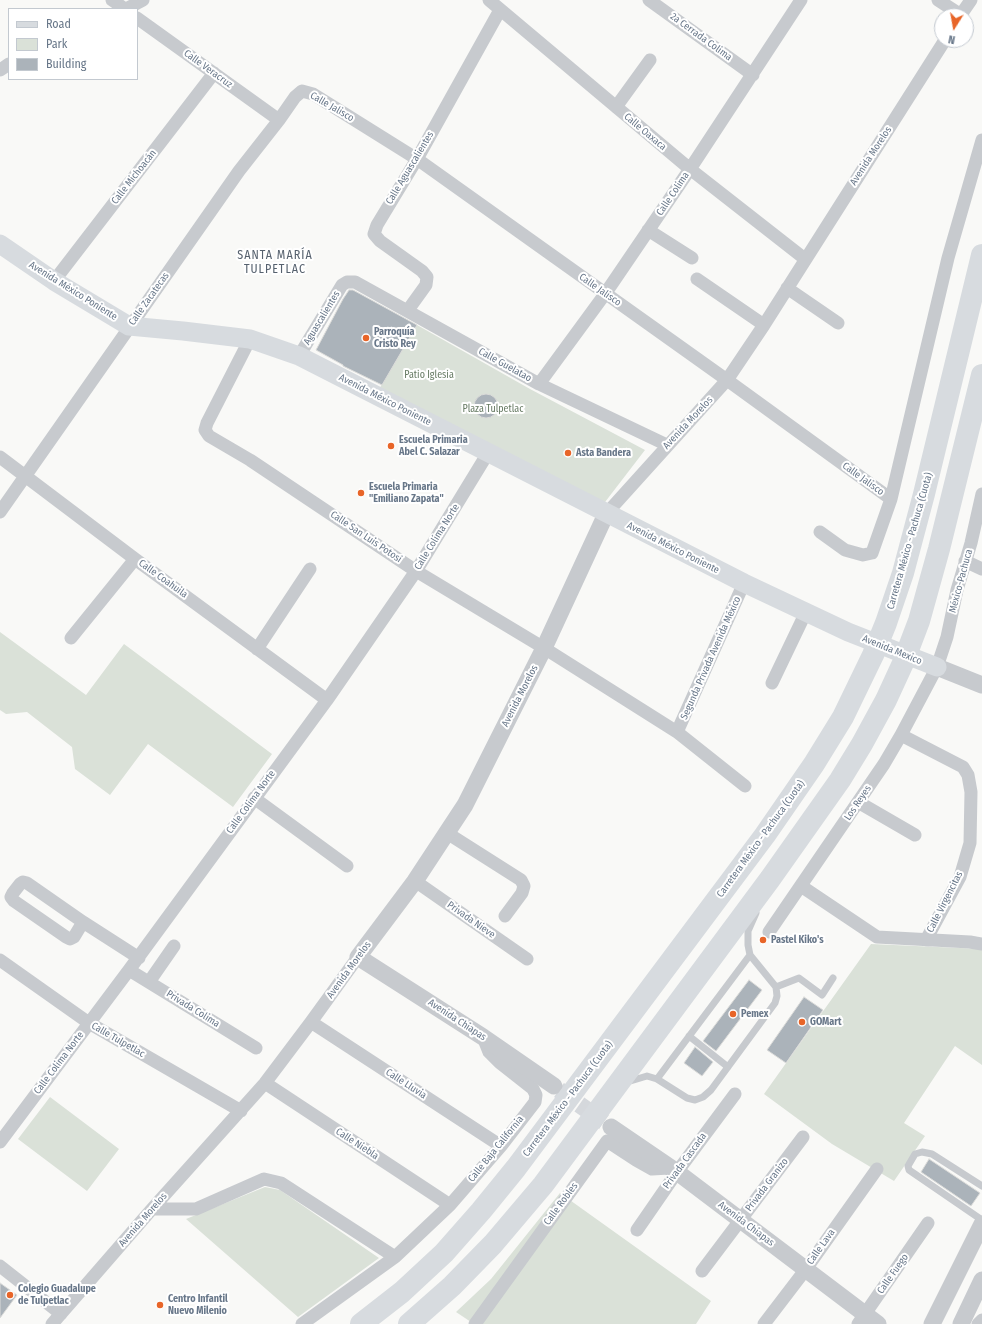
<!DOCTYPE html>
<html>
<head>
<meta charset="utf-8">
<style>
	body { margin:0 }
	#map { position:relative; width:982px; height:1324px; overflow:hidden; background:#f9f9f7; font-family:"Fira Sans Condensed",sans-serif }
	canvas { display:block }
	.legend { position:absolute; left:8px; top:8px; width:130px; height:72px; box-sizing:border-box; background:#fff; border:1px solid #c3c9d0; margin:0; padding:5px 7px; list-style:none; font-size:12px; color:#687789 }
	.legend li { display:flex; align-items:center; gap:8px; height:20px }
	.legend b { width:20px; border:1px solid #c3c9d0 }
	.north { position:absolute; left:934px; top:8px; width:40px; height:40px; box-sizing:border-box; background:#fff; border:1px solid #c3c9d0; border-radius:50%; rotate:191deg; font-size:11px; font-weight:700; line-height:16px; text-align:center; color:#687789 }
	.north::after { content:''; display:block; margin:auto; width:14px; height:18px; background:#e86528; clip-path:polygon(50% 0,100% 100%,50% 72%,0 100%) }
</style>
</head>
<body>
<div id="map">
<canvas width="982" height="1324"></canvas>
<ul class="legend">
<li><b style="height:5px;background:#d7dbdf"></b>Road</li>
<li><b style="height:11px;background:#dae1d8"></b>Park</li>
<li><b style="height:11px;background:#abb3ba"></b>Building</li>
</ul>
<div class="north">N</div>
</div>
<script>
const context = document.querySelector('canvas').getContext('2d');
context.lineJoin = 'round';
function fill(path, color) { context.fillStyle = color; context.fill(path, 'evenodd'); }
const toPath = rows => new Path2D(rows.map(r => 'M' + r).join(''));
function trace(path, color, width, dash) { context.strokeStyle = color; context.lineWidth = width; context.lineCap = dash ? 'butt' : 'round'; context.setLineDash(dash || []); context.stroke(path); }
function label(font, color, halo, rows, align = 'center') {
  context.font = font + ' "Fira Sans Condensed",sans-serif'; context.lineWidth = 4; context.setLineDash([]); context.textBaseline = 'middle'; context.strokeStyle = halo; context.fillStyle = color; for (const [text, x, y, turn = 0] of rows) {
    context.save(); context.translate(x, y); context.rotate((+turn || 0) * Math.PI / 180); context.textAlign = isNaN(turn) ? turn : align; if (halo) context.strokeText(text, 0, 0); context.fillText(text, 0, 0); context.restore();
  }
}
fill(toPath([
	[417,325,530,389,645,450,602,506,378,391],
	[0,632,86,695,124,644,272,754,233,807,148,744,110,795,75,769,72,747,27,712,6,714,0,710],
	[871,944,982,949,982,1065,955,1046,904,1123,925,1136,894,1181,832,1144,764,1094],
	[50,1097,119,1149,87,1191,18,1139],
	[265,1187,280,1190,379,1258,298,1317,186,1219],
	[560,1193,711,1301,696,1324,474,1324,456,1312,491,1279]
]), '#dae1d8');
const building = toPath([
	[349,290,353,290,417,325,382,385,343,366,343,365,316,350,343,299,349,290],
	'474 406a12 12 0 1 1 24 0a12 12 0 1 1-24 0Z',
	[749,980,762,990,716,1051,703,1041,749,980],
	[804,997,823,1010,786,1063,767,1050,804,997],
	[695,1047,713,1062,702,1076,684,1063,695,1047],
	[929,1159,980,1193,971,1206,921,1172,929,1159],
	[0,1283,17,1295,0,1318,0,1283]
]);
fill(building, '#abb3ba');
trace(building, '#dbdbd9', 1);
trace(toPath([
	[559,1090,604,1122]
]), '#d5d8dc', 17, [17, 8]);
trace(toPath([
	[776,987,799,978,822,995,833,978],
	[689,1036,728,1067],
	[657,1079,750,955],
	[627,1082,647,1076,657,1079,687,1098,695,1100,703,1097,711,1090,775,1003,777,996,776,987,750,955,748,945,748,931,756,913],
	[982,1186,932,1154,922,1152,915,1154,908,1166,909,1170,982,1220]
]), '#c7cace', 7);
trace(toPath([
	[112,0,125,9],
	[489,0,690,169,805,259],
	[649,0,753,75],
	[938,0,961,15],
	[126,9,143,0],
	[960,16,971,0],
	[137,18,279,120],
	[0,70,9,64],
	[616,107,650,60],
	[648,230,692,258],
	[697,279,764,325],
	[54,281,214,73],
	[787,288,838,323],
	[408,310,426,285,427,277,422,271,380,241,374,234,377,225,417,159,500,10],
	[250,339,207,423,205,430,209,436,250,460,416,571,544,648,677,732,745,786],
	[299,356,342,285,347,282,355,282,539,384,667,445],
	[539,384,605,294,690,169,801,0],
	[0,457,135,559,327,700],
	[0,512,239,171,279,120,295,97,302,91,313,94,417,159,727,380,891,499],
	[606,514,727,380,764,325,945,40],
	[820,532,845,550,863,555,872,553,891,499,948,258,982,140],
	[965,561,982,569],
	[71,638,135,559],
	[257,649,310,569],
	[772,683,806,612],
	[677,732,744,583],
	[901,735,963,767,968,775,971,792,970,843,960,877,926,940],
	[254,798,347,866],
	[858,802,915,835],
	[447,833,521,880,524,886,522,893,505,916],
	[415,881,527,959],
	[801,886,877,937,970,942,982,944],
	[83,922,74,937,70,939,66,937,14,901,11,897,13,893,20,884,23,882,27,883,83,922,139,958],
	[769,932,884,764,901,735,937,667,947,637,957,590,971,543,982,494],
	[0,960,89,1023,241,1111],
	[129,970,256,1048],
	[149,982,174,946],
	[311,1022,501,1146],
	[265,1083,450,1205],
	[0,1142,129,970,327,700,416,571,488,453],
	[152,1209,196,1209,264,1179,281,1183,395,1257],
	[637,1230,677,1172,735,1094],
	[0,1266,61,1314],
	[702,1271,803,1137],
	[52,1324,152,1209,265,1083,311,1022,358,957],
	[302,1324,395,1257,450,1205,501,1146,535,1102,536,1095,533,1089,500,1063,489,1052,483,1037],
	[475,1324,607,1141,636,1160,652,1169,669,1168],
	[764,1324,806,1269,877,1169],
	[858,1324,928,1223],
	[978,1324,982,1320]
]), '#c7cace', 13);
trace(toPath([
	[937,667,982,685],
	[554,1086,483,1037,358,957,415,881,465,805,544,648,606,514],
	[611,1127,677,1172,878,1324],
	[932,1324,982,1224],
	[961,1324,982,1280]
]), '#c7cace', 17);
trace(toPath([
	[0,244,54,281,129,326,183,331,250,339,299,356,744,583,848,632,937,667]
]), '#d7dbdf', 19);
trace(toPath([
	[361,1324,402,1292,444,1253,481,1211,516,1168,765,835,814,764,843,717,873,655,886,623,903,573,924,494,982,255],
	[409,1324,452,1286,493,1244,543,1185,770,879,840,780,862,744,886,700,903,663,919,621,939,549,982,375]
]), '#d7dbdf', 22);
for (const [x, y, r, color] of [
	[366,338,4,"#e86528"],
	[391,446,4,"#e86528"],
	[568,453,4,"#e86528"],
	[361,493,4,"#e86528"],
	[763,940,4,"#e86528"],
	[733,1014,4,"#e86528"],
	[802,1022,4,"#e86528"],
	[10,1295,4,"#e86528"],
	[160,1305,4,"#e86528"]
]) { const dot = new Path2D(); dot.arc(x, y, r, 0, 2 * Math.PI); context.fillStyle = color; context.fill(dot); trace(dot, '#fff', 1.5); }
label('10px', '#687789', '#fff', [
	["2a Cerrada Colima",701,37,36],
	["Calle Veracruz",208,69,36],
	["Calle Jalisco",332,107,30],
	["Calle Oaxaca",645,132,40],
	["Avenida Morelos",871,156,-57],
	["Calle Aguascalientes",410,168,-59],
	["Calle Michoacán",134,177,-52],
	["Calle Colima",673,194,-56],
	["Calle Jalisco",600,290,35],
	["Avenida México Poniente",73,291,32],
	["Calle Zacatecas",149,299,-55],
	["Aguascalientes",322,318,-59],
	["Calle Guelatao",505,365,29],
	["Avenida México Poniente",385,400,27],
	["Avenida Morelos",688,423,-47],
	["Calle Jalisco",863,479,36],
	["Calle San Luis Potosí",366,537,34],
	["Calle Colima Norte",437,537,-58],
	["Carretera México - Pachuca (Cuota)",910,541,-74],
	["Avenida México Poniente",673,548,27],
	["Calle Coahuila",163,579,36],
	["México-Pachuca",961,581,-75],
	["Avenida Mexico",892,650,22],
	["Segunda Privada Avenida México",711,658,-66],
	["Avenida Morelos",520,696,-63],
	["Calle Colima Norte",251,802,-54],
	["Los Reyes",858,803,-56],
	["Carretera México - Pachuca (Cuota)",761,839,-54],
	["Calle Virgencitas",945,902,-63],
	["Privada Nieve",471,920,35],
	["Avenida Morelos",349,970,-54],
	["Privada Colima",193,1009,32],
	["Avenida Chiapas",457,1020,33],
	["Calle Tulpetlac",118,1040,30],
	["Calle Colima Norte",59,1063,-53],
	["Calle Lluvia",406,1084,33],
	["Carretera México - Pachuca (Cuota)",568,1099,-53],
	["Calle Niebla",357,1144,33],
	["Calle Baja California",496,1149,-51],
	["Privada Cascada",685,1161,-54],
	["Privada Granizo",767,1185,-53],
	["Calle Robles",561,1204,-54],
	["Avenida Morelos",143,1220,-49],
	["Avenida Chiapas",746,1224,37],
	["Calle Lava",821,1247,-55],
	["Calle Fuego",893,1274,-55]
]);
label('bold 10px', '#687789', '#fff', [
	["Parroquía",374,332],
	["Cristo Rey",374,344],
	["Escuela Primaria",399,440],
	["Abel C. Salazar",399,452],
	["Asta Bandera",576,453],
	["Escuela Primaria",369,487],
	["\"Emiliano Zapata\"",369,499],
	["Pastel Kiko's",771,940],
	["Pemex",741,1014],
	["GOMart",810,1022],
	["Colegio Guadalupe",18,1289],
	["de Tulpetlac",18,1301],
	["Centro Infantil",168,1299],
	["Nuevo Milenio",168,1311]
], 'left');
label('10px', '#667a63', '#fff', [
	["Patio Iglesia",429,375],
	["Plaza Tulpetlac",493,409]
]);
context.letterSpacing = '1px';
label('12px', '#56616e', '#fff', [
	["SANTA MARÍA",275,256],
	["TULPETLAC",275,270]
]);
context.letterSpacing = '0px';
</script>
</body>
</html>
